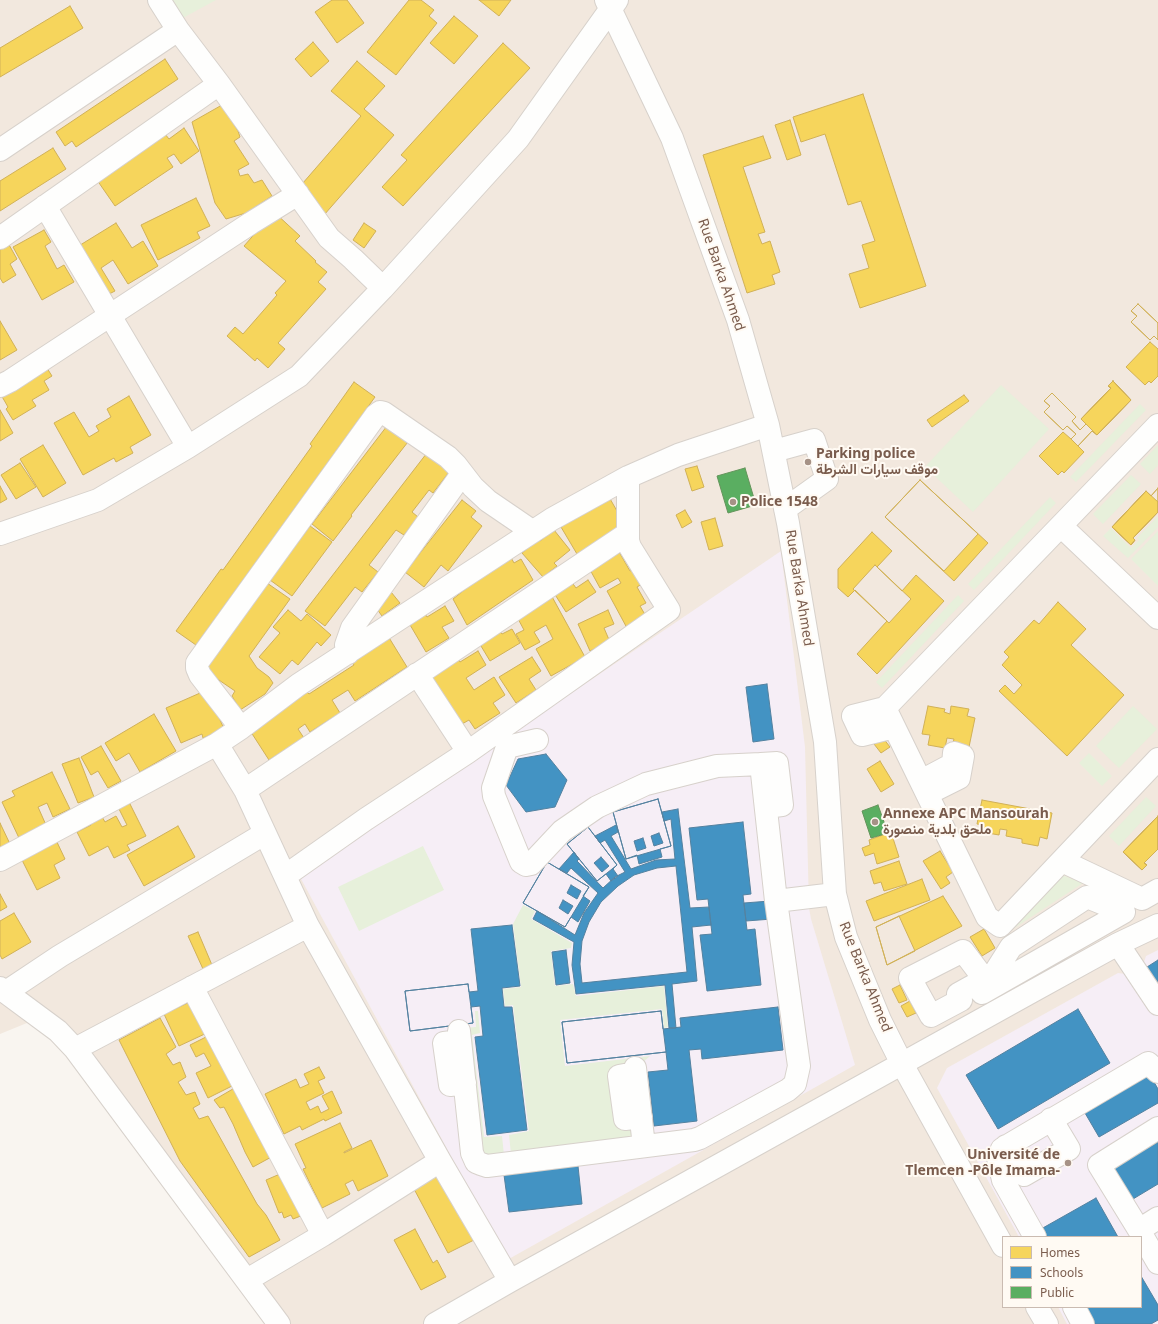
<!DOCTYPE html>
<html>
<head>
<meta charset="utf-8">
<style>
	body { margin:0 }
	#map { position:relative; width:1158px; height:1324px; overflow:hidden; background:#f9f5f0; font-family:"Noto Sans",sans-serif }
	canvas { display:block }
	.legend { position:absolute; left:1002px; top:1236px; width:140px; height:72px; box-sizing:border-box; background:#fffaf3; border:1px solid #cabbb1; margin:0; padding:5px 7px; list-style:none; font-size:12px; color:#7a5c4d }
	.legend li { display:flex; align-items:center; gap:8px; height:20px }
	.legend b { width:20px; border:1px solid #cabbb1 }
</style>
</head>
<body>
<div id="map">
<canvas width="1158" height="1324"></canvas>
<ul class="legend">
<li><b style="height:11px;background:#f6d55c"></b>Homes</li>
<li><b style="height:11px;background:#4393c3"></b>Schools</li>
<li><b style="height:11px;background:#5aae61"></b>Public</li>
</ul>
</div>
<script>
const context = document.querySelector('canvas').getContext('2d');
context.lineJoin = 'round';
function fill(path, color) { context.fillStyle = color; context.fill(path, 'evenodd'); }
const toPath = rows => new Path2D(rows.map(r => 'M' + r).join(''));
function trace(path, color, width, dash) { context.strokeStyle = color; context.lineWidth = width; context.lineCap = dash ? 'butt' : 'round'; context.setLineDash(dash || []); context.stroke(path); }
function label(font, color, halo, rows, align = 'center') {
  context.font = font + ' "Noto Sans",Vazirmatn,sans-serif'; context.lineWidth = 4; context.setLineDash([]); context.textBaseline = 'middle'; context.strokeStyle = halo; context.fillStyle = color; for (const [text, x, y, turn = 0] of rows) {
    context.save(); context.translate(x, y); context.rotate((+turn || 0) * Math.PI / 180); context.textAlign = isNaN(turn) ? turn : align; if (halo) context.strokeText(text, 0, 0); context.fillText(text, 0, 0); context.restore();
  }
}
fill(toPath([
	[0,0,1158,0,1158,1324,291,1324,49,1014,0,1034],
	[1003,1237,1141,1237,1141,1307,1003,1307]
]), '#f2e8de');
fill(toPath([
	[781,551,805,747,809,908,811,919,855,1065,507,1260,300,877],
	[1158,950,1158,1324,1067,1324,1058,1307,1141,1307,1141,1237,1019,1237,937,1088,947,1068,1118,973,1125,974,1144,962,1146,956]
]), '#f6eef6');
fill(toPath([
	[169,0,216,0,181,19],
	[1001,385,1049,429,973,512,925,467],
	[1140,404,1146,410,1076,482,1070,477],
	[1158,445,1158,465,1150,474,1140,464],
	[1131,475,1141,484,1103,524,1093,514],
	[1050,497,1056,503,974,590,968,584],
	[1158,516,1158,527,1128,558,1103,536,1111,528,1131,548,1139,540,1137,538],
	[1158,531,1158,586,1131,559],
	[958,595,964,601,882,688,876,682],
	[1133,706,1157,729,1119,768,1096,746],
	[1089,753,1112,776,1102,786,1079,763],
	[1146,797,1156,806,1119,846,1109,836],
	[423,846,444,890,359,931,338,887],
	[1062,875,1083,883,1013,929],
	[523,905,535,911,531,919,572,943,571,948,551,951,555,986,573,984,576,996,664,986,668,1027,664,1028,662,1009,560,1020,565,1066,650,1056,642,1063,635,1123,637,1138,511,1154,509,1135,529,1131,513,1005,505,1006,503,989,521,987,513,924],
	[475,1011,478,1011,480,1033,472,1035,484,1137,502,1136,504,1155,482,1156,463,1028,476,1027]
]), '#e7f0db');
const homes = toPath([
	[332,0,347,0,364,23,337,43,315,12,332,0],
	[409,0,421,0,434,10,429,16,437,23,396,75,367,52,409,0],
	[479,0,511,0,499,16,479,0],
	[70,6,83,28,0,77,0,48,70,6],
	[454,16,478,36,454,64,430,43,454,16],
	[313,42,329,61,311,77,295,59,313,42],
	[503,43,530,68,403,206,382,187,407,160,401,155,503,43],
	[165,59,178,79,76,147,72,141,65,146,56,132,165,59],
	[357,61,385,86,364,109,394,135,324,215,296,191,361,116,331,91,357,61],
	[863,94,926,286,860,308,849,274,869,268,862,245,875,241,861,201,848,205,825,134,801,142,793,117,863,94],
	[222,105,238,131,240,137,234,141,249,164,238,170,240,176,248,174,254,183,262,180,272,196,246,213,226,219,215,203,192,122,222,105],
	[790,120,801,155,787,160,775,125,790,120],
	[184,128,199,151,181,164,174,154,167,158,173,167,115,206,97,180,165,134,169,139,184,128],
	[763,136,771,158,743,167,765,232,758,234,762,244,770,241,780,272,772,275,775,284,747,293,703,155,763,136],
	[53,148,66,169,0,211,0,181,53,148],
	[196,198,210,226,197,232,200,238,158,260,141,225,196,198],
	[274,212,300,236,295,241,316,261,315,262,327,272,318,282,326,289,278,343,285,349,268,368,257,358,255,361,227,336,235,327,243,334,277,295,275,293,286,281,244,246,274,212],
	[116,223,132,248,143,241,158,266,128,284,113,260,101,268,115,291,107,295,77,247,116,223],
	[364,223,376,231,364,248,353,240,364,223],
	[44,230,51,242,45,246,57,269,64,265,74,282,42,300,13,247,44,230],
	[8,243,17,259,10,264,16,275,3,283,0,278,0,248,8,243],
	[1138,304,1158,323,1158,340,1154,336,1150,340,1131,322,1137,316,1131,311,1138,304],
	[1138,304,1158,323,1158,340,1154,336,1150,340,1131,322,1137,316,1131,311,1138,304],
	[0,321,17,350,0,360,0,321],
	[1150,342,1158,349,1158,376,1151,383,1149,381,1145,385,1126,367,1150,342],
	[45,365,52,376,44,381,49,390,32,400,36,406,13,420,6,409,8,407,0,393,45,365],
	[1113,381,1131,400,1097,435,1081,419,1111,388,1108,386,1113,381],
	[1113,381,1131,400,1097,435,1092,431,1078,446,1071,439,1076,434,1067,426,1063,430,1044,412,1050,406,1044,401,1052,393,1076,417,1072,421,1080,430,1086,424,1081,419,1111,388,1108,386,1113,381],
	[1113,381,1131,400,1097,435,1092,431,1078,446,1084,452,1064,473,1062,471,1058,475,1039,456,1063,432,1071,439,1076,434,1067,426,1063,430,1044,412,1050,406,1044,401,1052,393,1076,417,1072,421,1080,430,1086,424,1081,419,1111,388,1108,386,1113,381],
	[354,382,375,397,196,645,176,631,221,569,223,570,312,446,310,444,354,382],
	[964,395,969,401,932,427,927,420,964,395],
	[129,396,151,435,130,447,133,453,116,462,114,458,83,475,54,423,74,412,89,437,99,431,96,426,111,417,107,409,129,396],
	[0,410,13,433,0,441,0,410],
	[390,422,411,438,351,515,352,516,333,541,312,524,390,422],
	[43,445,66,483,43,497,20,459,43,445],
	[430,449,453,467,433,493,429,490,412,512,418,517,404,535,396,530,369,565,378,572,362,592,355,587,325,626,305,611,430,449],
	[20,463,36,487,16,499,1,475,20,463],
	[697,466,704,487,692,491,685,469,697,466],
	[920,480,978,534,944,571,885,517,920,480],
	[920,480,988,543,954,581,885,517,920,480],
	[0,486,7,499,0,503,0,486],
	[1158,488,1158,512,1133,538,1135,540,1131,545,1112,527,1146,491,1151,496,1158,488],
	[1158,488,1158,512,1133,538,1135,540,1131,545,1112,527,1146,491,1151,496,1158,488],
	[1146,491,1158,502,1158,512,1133,538,1135,540,1131,545,1112,527,1146,491],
	[609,497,625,525,577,554,561,527,609,497],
	[462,500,476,511,471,517,482,526,448,571,441,565,424,587,405,572,462,500],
	[685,510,692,522,682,528,676,515,685,510],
	[715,518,723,546,709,550,701,522,715,518],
	[310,526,332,542,292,596,270,580,310,526],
	[554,530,570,550,554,563,557,566,543,577,522,553,538,539,540,541,554,530],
	[872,532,892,551,877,567,902,591,916,575,944,601,877,674,857,654,887,621,855,590,848,597,838,588,838,569,872,532],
	[618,550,630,571,635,569,642,584,637,587,646,603,640,606,647,618,627,628,607,591,621,583,618,578,600,588,588,566,618,550],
	[509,554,514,563,521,559,533,580,467,625,453,599,509,554],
	[875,565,911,599,889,623,853,589,875,565],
	[588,580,596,592,566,612,554,593,571,581,576,588,588,580],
	[267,583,290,599,249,656,257,668,269,677,273,683,265,694,240,710,232,696,235,691,213,676,206,665,267,583],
	[391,592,400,603,382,616,374,605,391,592],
	[550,593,585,657,551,676,536,649,553,639,546,625,534,632,540,642,525,650,516,634,524,630,516,615,550,593],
	[1058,602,1086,629,1071,645,1124,695,1067,756,999,691,1005,685,1014,694,1022,685,1002,665,1009,657,1004,652,1034,620,1039,624,1058,602],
	[445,606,454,621,442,627,449,638,426,652,406,618,422,609,427,617,445,606],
	[288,610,301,621,307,614,331,635,321,646,317,642,298,665,292,660,280,674,259,657,280,633,273,627,288,610],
	[608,610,614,624,604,628,610,642,590,651,578,624,608,610],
	[498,629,502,634,512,629,520,643,490,661,478,641,498,629],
	[388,636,407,667,355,701,348,690,332,700,340,713,310,732,305,724,298,729,304,738,269,760,249,729,307,692,309,694,354,665,351,660,388,636],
	[478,651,486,665,466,678,474,690,494,677,505,695,493,703,500,713,475,729,469,720,462,724,429,672,456,655,460,662,478,651],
	[532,657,541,671,529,679,536,690,516,703,499,677,532,657],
	[207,690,224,729,203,738,202,734,181,743,166,708,207,690],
	[928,706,945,709,944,712,950,714,951,706,969,709,967,716,975,718,969,747,953,743,954,739,947,738,945,748,928,745,930,735,922,734,928,706],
	[154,714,176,751,140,772,129,753,116,761,105,743,154,714],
	[883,738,890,747,881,753,874,744,883,738],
	[101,746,121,781,108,788,98,771,91,775,81,757,101,746],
	[79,758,94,797,78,803,62,764,79,758],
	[880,761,894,784,881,792,867,769,880,761],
	[52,772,70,809,53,817,47,803,38,807,46,825,19,838,2,802,15,796,12,791,52,772],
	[982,800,1052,813,1047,839,1040,837,1038,846,1022,843,1022,839,1006,836,1007,830,1000,829,999,835,982,832,983,825,977,824,982,800],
	[129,802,146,836,127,845,130,850,114,858,108,846,89,856,77,832,91,825,89,821,101,815,105,822,116,816,122,827,127,825,118,807,129,802],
	[1158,816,1158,849,1144,863,1147,865,1142,870,1123,852,1158,816],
	[1158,816,1158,849,1144,863,1147,865,1142,870,1123,852,1158,816],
	[1158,816,1158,849,1144,863,1147,865,1142,870,1123,852,1158,816],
	[0,823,10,844,0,849,0,823],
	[178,826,195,857,144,886,127,855,178,826],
	[891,832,899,857,877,864,874,853,865,856,862,848,870,845,869,840,891,832],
	[56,840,65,859,54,865,60,878,37,890,21,858,56,840],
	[940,851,953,872,946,877,950,883,941,889,923,861,940,851],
	[899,861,907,884,884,891,881,882,874,884,870,871,899,861],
	[922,879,930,900,874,921,866,901,922,879],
	[0,894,7,907,0,911,0,894],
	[943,896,962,926,887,965,876,927,943,896],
	[14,913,31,942,2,959,0,955,0,921,14,913],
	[899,916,915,951,887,965,876,927,899,916],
	[984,929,995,948,982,956,970,937,984,929],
	[198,932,212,965,203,969,188,936,198,932],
	[900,985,907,1000,899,1003,892,989,900,985],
	[194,1000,209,1032,179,1046,164,1014,194,1000],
	[910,1001,916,1013,907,1017,901,1006,910,1001],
	[160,1018,176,1047,166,1054,173,1065,180,1062,186,1077,178,1082,186,1095,195,1092,200,1104,193,1108,199,1119,208,1116,257,1204,266,1215,280,1240,249,1257,180,1161,119,1040,160,1018],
	[212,1034,236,1084,208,1098,196,1073,211,1066,204,1053,196,1057,190,1045,212,1034],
	[319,1067,325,1078,318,1081,324,1093,306,1102,310,1110,318,1106,321,1113,329,1109,322,1096,332,1091,342,1113,325,1121,324,1119,302,1130,300,1126,284,1134,265,1094,296,1079,300,1088,309,1084,304,1074,319,1067],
	[238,1086,275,1155,253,1167,245,1152,233,1124,224,1107,220,1108,214,1100,238,1086],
	[340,1123,352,1148,344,1152,344,1153,371,1140,388,1176,358,1191,353,1180,345,1184,350,1194,322,1208,303,1169,306,1168,295,1144,340,1123],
	[439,1173,478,1238,448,1253,413,1187,439,1173],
	[280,1174,306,1214,293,1219,291,1215,284,1218,282,1212,279,1213,266,1180,280,1174],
	[415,1229,433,1263,437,1260,446,1277,421,1290,394,1240,415,1229]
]);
fill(homes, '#f6d55c');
trace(homes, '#d1b158', 1);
const schools = toPath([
	[767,684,774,739,753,742,746,687,767,684],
	[546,754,567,780,555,807,526,812,506,785,518,759,546,754],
	[658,799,671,846,626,859,613,812,658,799],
	[658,799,671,846,660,849,662,857,639,864,637,855,626,859,613,812,658,799],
	[678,809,690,908,709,907,711,925,692,927,697,981,672,984,676,1028,669,1028,665,985,576,994,572,965,574,942,533,919,537,911,575,935,584,913,598,893,571,868,567,873,559,869,574,852,579,859,577,861,603,888,615,877,625,872,605,840,600,843,595,836,616,825,618,832,611,836,631,869,656,860,675,859,671,819,664,821,662,812,678,809],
	[676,866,687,972,582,983,580,964,582,941,589,922,601,902,618,886,634,875,657,868,676,866],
	[743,822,751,894,743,895,747,930,755,929,761,985,707,991,700,935,712,934,708,899,697,900,689,828,743,822],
	[588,827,617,865,597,881,567,844,588,827],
	[588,827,617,865,613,869,618,876,611,881,606,874,597,881,567,844,588,827],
	[659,833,663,843,654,846,651,836,659,833],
	[643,838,646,848,637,851,634,841,643,838],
	[601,857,609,866,602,872,594,863,601,857],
	[547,862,589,887,565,927,523,903,547,862],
	[547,862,589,887,583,896,590,901,578,922,571,917,565,927,523,903,547,862],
	[571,885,581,891,577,899,567,893,571,885],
	[563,900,573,906,568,914,559,908,563,900],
	[770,901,772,919,746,921,744,903,770,901],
	[512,925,520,986,502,988,504,1007,512,1007,527,1130,487,1135,475,1037,483,1036,480,1006,471,1007,473,1023,410,1031,405,991,468,984,469,992,478,991,471,929,512,925],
	[566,950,570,983,556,985,552,952,566,950],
	[1158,960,1158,983,1147,967,1158,960],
	[468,984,473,1023,410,1031,405,991,468,984],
	[778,1007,783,1050,702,1059,701,1049,689,1050,697,1121,654,1126,648,1072,668,1070,666,1052,567,1063,562,1022,661,1011,663,1029,681,1027,680,1018,778,1007],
	[1078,1009,1110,1063,998,1129,966,1075,1078,1009],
	[661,1011,666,1052,567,1063,562,1022,661,1011],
	[1150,1075,1158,1089,1158,1103,1099,1137,1085,1113,1150,1075],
	[1158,1142,1158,1184,1133,1199,1114,1168,1158,1142],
	[578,1166,582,1204,509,1212,504,1175,578,1166],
	[1096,1198,1118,1237,1045,1237,1041,1229,1096,1198],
	[1141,1276,1158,1305,1158,1320,1151,1324,1095,1324,1085,1307,1141,1307,1141,1276]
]);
fill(schools, '#4393c3');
trace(schools, '#5482a0', 1);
const public = toPath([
	[745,468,756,505,728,513,717,476,745,468],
	[878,805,888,833,871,838,862,811,878,805]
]);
fill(public, '#5aae61');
trace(public, '#64955b', 1);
const minor = toPath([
	[159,0,178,30,219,84,329,238,353,259,383,288],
	[606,0,672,138,738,320,768,425,788,523,825,742,835,894,846,937,880,1020,902,1064,1003,1246],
	[0,150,178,30],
	[45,206,188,447],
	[0,238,219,84],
	[0,386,10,381,251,223,298,194],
	[1158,425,885,708,987,917,1000,926,1158,759],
	[774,451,814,440,827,479,785,509],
	[1061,526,1158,618],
	[0,534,98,500,188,447,299,376,383,288,518,139,617,0],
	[348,653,346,645,352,628,462,474],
	[885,708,853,716,862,735,894,727],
	[241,728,200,675,197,668,197,663,376,415,380,412,384,413,448,457,456,465,473,487,488,501,532,531],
	[537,740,507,747,493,788,494,796,521,862,526,865,531,864,562,831,578,820,597,807,646,784,717,766,761,764,776,901],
	[217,744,245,790,308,926,440,1161,510,1281],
	[468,752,669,610,630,547,628,541,628,477],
	[761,764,777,763,782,805,766,807],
	[921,781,953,764,954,753,963,756,959,778,927,794],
	[245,790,627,534],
	[0,860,217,744,241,728,298,685,552,519,628,477,678,455,768,425],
	[1062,861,1142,899,1158,890],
	[285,876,366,819,468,752,417,674],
	[1087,897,1124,912,982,993,976,984,958,994,961,1000,931,1016,910,978,963,951,985,980,992,977,1011,947,1087,897],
	[1118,944,1158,1004],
	[192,987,323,1235],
	[0,988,58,1031,75,1049,279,1324],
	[6,992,60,956,264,834],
	[459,1031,472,1153,476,1162,481,1164,487,1166,694,1140,700,1138,788,1090,795,1084,799,1066,776,901,835,894],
	[460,1041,444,1043,450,1085,465,1083],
	[75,1049,308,926],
	[635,1068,644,1146],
	[635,1073,619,1076,625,1119,641,1117],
	[1158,1128,1099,1165,1139,1230,1158,1218],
	[1006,1146,1024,1175,1069,1149,1051,1119],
	[1139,1230,1158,1263],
	[1035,1237,1003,1180,998,1158,1002,1149,1148,1063,1158,1072],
	[247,1280,323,1235,440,1161],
	[1037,1307,1047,1324],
	[1074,1307,1083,1324],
	[435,1324,510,1281,1033,991,1118,944,1158,925]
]);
trace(minor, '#d7d1cb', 24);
trace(minor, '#fefefd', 22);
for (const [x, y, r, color] of [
	[808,462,4,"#a69286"],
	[733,502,4,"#a69286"],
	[875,822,4,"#a69286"],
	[1068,1163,4,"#a69286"]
]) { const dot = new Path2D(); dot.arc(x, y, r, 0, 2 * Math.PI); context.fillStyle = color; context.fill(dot); trace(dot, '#fffaf3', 1.5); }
label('14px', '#7a5c4d', '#fffaf3', [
	["Rue Barka Ahmed",721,275,71],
	["Rue Barka Ahmed",799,588,81],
	["Rue Barka Ahmed",865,977,68]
]);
label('bold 14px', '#7a5c4d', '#fffaf3', [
	["Parking police",816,454],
	["موقف سيارات الشرطة",816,470],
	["Police 1548",741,502],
	["Annexe APC Mansourah",883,814],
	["ملحق بلدية منصورة",883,830],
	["Université de",1060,1155,"right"],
	["Tlemcen -Pôle Imama-",1060,1171,"right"]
], 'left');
</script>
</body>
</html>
